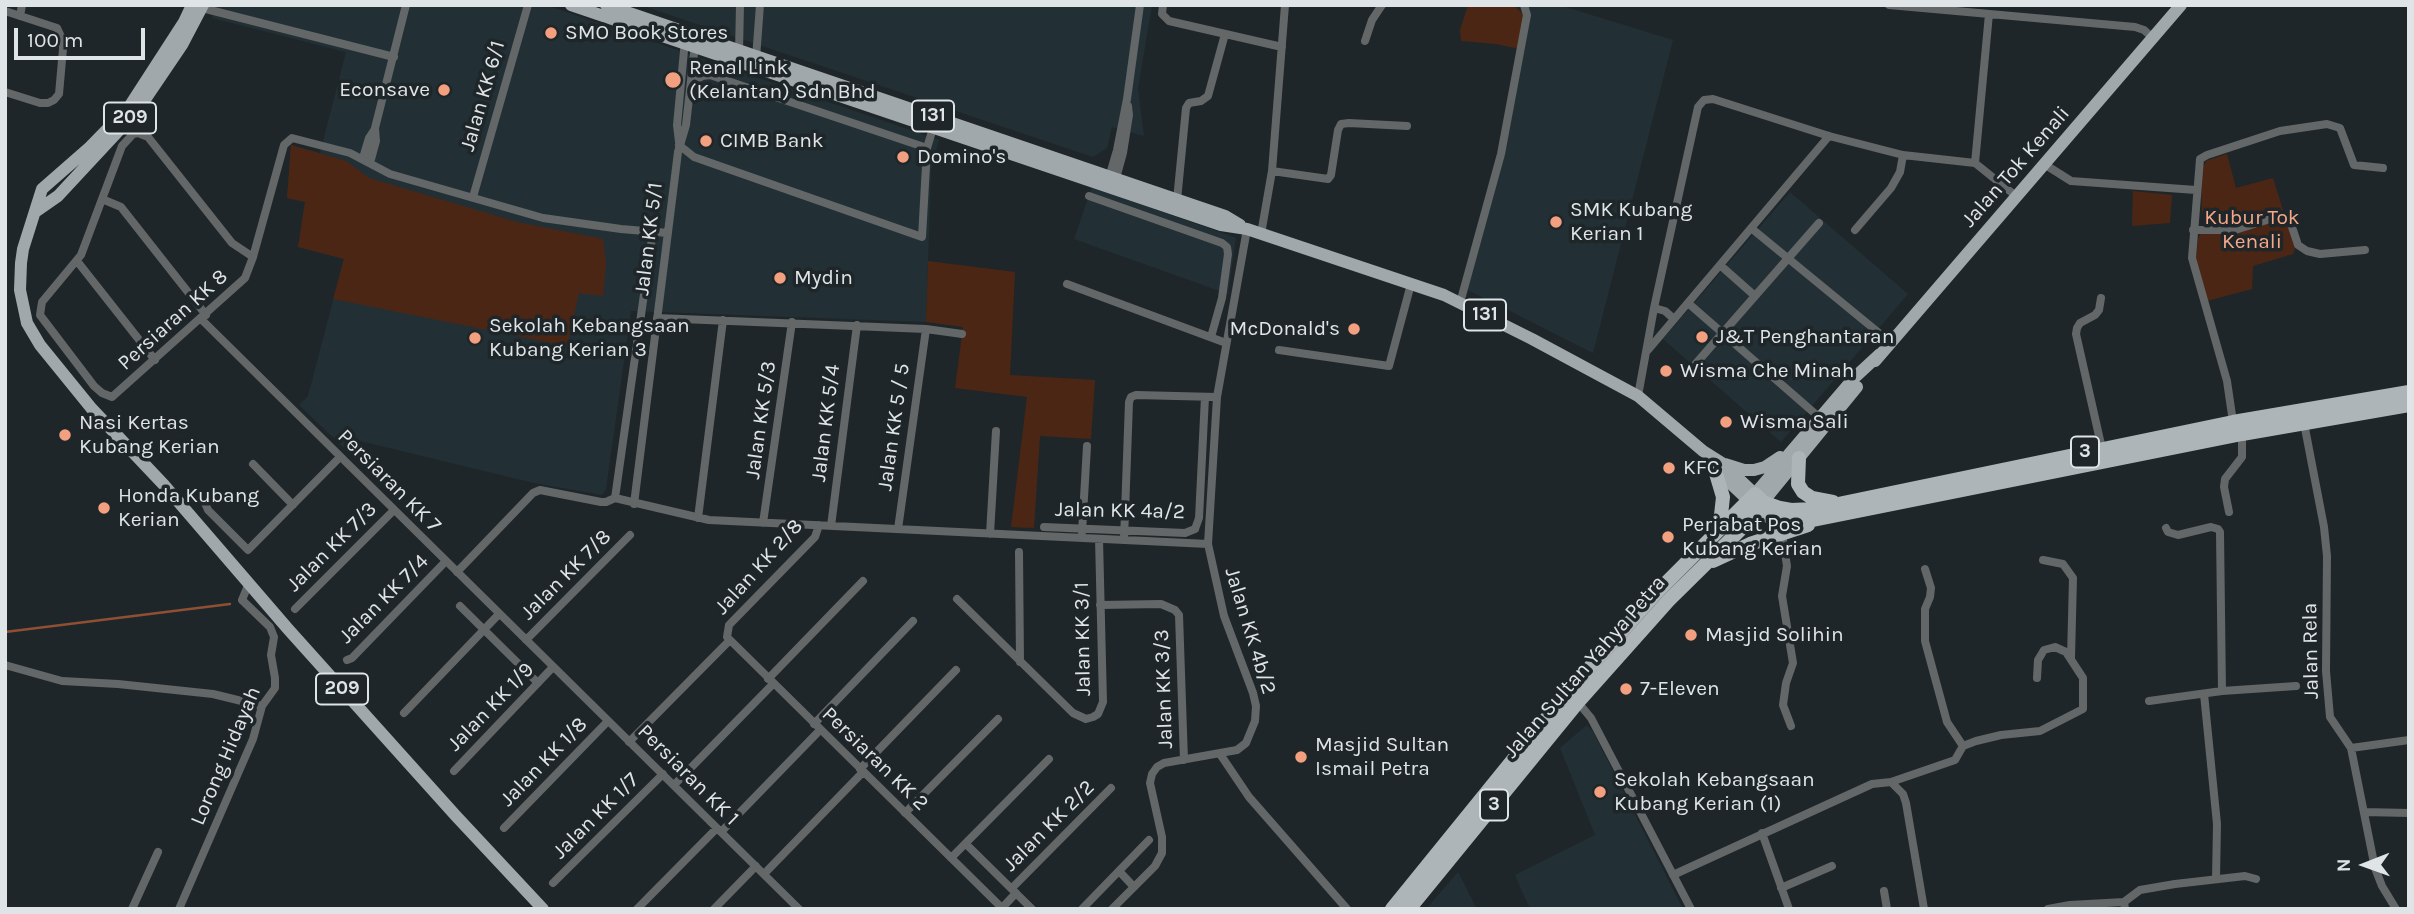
<!DOCTYPE html>
<html>
<head>
<meta charset="utf-8">
<style>
	body { margin:0 }
	#map { position:relative; width:2414px; height:914px; overflow:hidden; background:#1f2629; font-family:Karla,sans-serif }
	canvas { display:block }
	.frame { position:absolute; inset:0; border:7px solid #dfe4e6; pointer-events:none }
	.north { position:absolute; left:2330px; top:830px; width:70px; height:70px; -webkit-text-stroke:5px #1f2629; paint-order:stroke; rotate:269deg; font-size:19px; font-weight:700; line-height:28px; text-align:center; color:#dfe4e6 }
	.north::after { content:''; display:block; margin:auto; width:24px; height:32px; background:#dfe4e6; clip-path:polygon(50% 0,100% 100%,50% 72%,0 100%) }
	.scale { position:absolute; left:14px; top:28px; width:131px; height:32px; box-sizing:border-box; border:4px solid #dfe4e6; border-top:0; padding-left:9px; font-size:21px; line-height:24px; white-space:nowrap; color:#dfe4e6; -webkit-text-stroke:5px #1f2629; paint-order:stroke }
</style>
</head>
<body>
<div id="map">
<canvas width="2414" height="914"></canvas>
<div class="frame"></div>
<div class="north">N</div>
<div class="scale">100 m</div>
</div>
<script>
const context = document.querySelector('canvas').getContext('2d');
context.lineJoin = 'round';
function fill(path, color) { context.fillStyle = color; context.fill(path, 'evenodd'); }
const toPath = rows => new Path2D(rows.map(r => 'M' + r).join(''));
function trace(path, color, width, dash) { context.strokeStyle = color; context.lineWidth = width; context.lineCap = dash ? 'butt' : 'round'; context.setLineDash(dash || []); context.stroke(path); }
function label(font, color, halo, rows, align = 'center') {
  context.font = font + ' Karla,sans-serif'; context.lineWidth = 7; context.setLineDash([]); context.textBaseline = 'middle'; context.strokeStyle = halo; context.fillStyle = color; for (const [text, x, y, turn = 0] of rows) {
    context.save(); context.translate(x, y); context.rotate((+turn || 0) * Math.PI / 180); context.textAlign = isNaN(turn) ? turn : align; if (halo) context.strokeText(text, 0, 0); context.fillText(text, 0, 0); context.restore();
  }
}
fill(toPath([
	[215,5,546,5,939,140,931,170,926,322,631,311,606,489,602,495,534,483,352,439,343,447,299,405,308,396,344,259,298,247,305,202,287,198,291,145,320,153,346,52,212,18],
	[640,5,1152,5,1138,89,1144,136,1112,127,1107,148,1093,157],
	[1529,5,1559,5,1673,40,1593,353,1466,289,1504,155],
	[1092,187,1236,238,1228,294,1074,239],
	[1790,192,1908,294,1781,442,1663,339],
	[1587,725,1593,732,1683,909,1530,909,1515,875,1595,835,1560,748],
	[1458,872,1477,909,1426,909]
]), '#223036');
fill(toPath([
	[1468,5,1502,7,1503,5,1513,5,1525,16,1520,49,1496,44,1461,41,1460,30],
	[291,145,346,161,369,178,517,222,603,239,606,264,603,296,579,293,567,346,333,299,344,259,298,247,305,202,287,198],
	[2227,154,2236,188,2273,178,2295,248,2293,254,2253,266,2252,289,2207,301,2196,259,2198,239,2201,233,2217,228,2215,214,2202,214,2201,173,2206,161],
	[2133,191,2172,195,2170,223,2132,226],
	[928,261,1015,272,1010,375,1095,380,1091,439,1040,436,1034,528,1011,527,1027,397,955,388,963,327,926,322]
]), '#4c2615');
trace(toPath([
	[5,632,230,604]
]), '#8f4f34', 2.5);
trace(toPath([
	[1163,5,1162,14,1169,21,1282,47],
	[1889,5,2135,27,2144,30,2153,38],
	[202,8,394,57],
	[5,11,57,28,63,41,63,49,59,94,54,100,48,103,40,103,5,92],
	[20,16,22,5],
	[1365,41,1372,20,1382,5],
	[739,52,740,5],
	[756,58,760,5],
	[691,84,702,76,710,75,927,148],
	[679,142,677,125,685,40],
	[679,145,694,157,922,237,927,148,933,128],
	[363,158,369,138,375,129],
	[370,163,376,141,375,128,406,5],
	[1975,163,1989,14],
	[2044,164,2071,181,2196,190],
	[1272,171,1328,179,1331,175,1338,130,1341,124,1349,123,1407,126],
	[1108,181,1117,150,1127,99,1140,5],
	[1115,182,1123,153,1129,115,1128,106],
	[1089,196,1222,243,1227,247,1228,254,1222,298,1211,337],
	[473,197,528,5],
	[102,199,121,207,206,315],
	[1177,200,1186,108,1189,103,1201,101,1208,96,1225,34],
	[1751,228,1890,342],
	[1855,230,1891,188,1900,172,1903,155],
	[2193,230,2235,230,2283,215,2289,218,2298,245,2307,251,2320,254,2365,250],
	[1261,234,1272,171,1285,5],
	[253,257,232,243,148,137,138,133,133,134,122,146,81,255,42,302,40,315,94,386,102,393,112,397,245,278,253,257,284,145,292,138,350,153,390,174,543,218,621,229,668,233],
	[77,261,155,360],
	[1720,265,1755,296],
	[1067,284,1226,343],
	[2101,298,2099,310,2095,315,2080,323,2077,328,2076,334,2102,449],
	[1460,303,1501,154,1527,15,1524,5],
	[1688,303,1820,418],
	[1654,308,1665,311,1674,319],
	[657,318,926,329,962,334],
	[201,319,799,909],
	[1279,350,1389,366,1411,284],
	[1648,350,1829,136],
	[1692,368,1819,223],
	[1638,396,1654,308,1698,107,1704,100,1713,99,1829,136,1903,155,1975,163,2016,196],
	[2233,422,2227,381,2192,258,2200,159,2207,155,2280,131,2327,124,2340,128,2354,165,2383,168],
	[2304,423,2324,527,2327,556,2326,671,2330,717,2351,748,2375,868,2382,886,2396,909],
	[253,464,293,505],
	[615,498,653,231],
	[205,503,208,510,248,550,340,457],
	[634,504,678,152,686,125,695,45],
	[2229,512,2224,487,2225,479,2242,457,2242,434],
	[698,518,723,320],
	[763,523,792,322],
	[819,525,815,537,729,625,727,637,1003,909],
	[831,526,857,325],
	[1044,527,1185,533,1195,529],
	[2166,528,2168,532,2178,535,2211,527,2218,529,2220,532,2222,691],
	[898,529,926,329],
	[1195,529,1199,518,1205,397],
	[1082,532,1087,446],
	[990,534,996,431],
	[1782,534,1787,566,1782,596,1793,663,1786,683,1783,705,1791,726],
	[1124,540,1129,402,1131,397,1136,395,1217,397],
	[1019,552,1020,662],
	[2043,560,2063,564,2073,578,2071,658],
	[1925,569,1931,588,1930,597,1925,609,1925,641,1947,722,1963,746],
	[457,572,533,493,540,490,601,502,606,502,615,498,709,520,1208,544],
	[957,599,1073,713,1086,719,1093,717,1098,714,1103,702,1099,539],
	[1100,605,1161,604,1175,610,1179,615,1184,760],
	[460,606,538,683],
	[295,609,394,510],
	[526,640,630,535],
	[347,660,352,658,446,561],
	[5,665,62,681,118,684,213,694,262,706],
	[768,679,863,581],
	[2204,694,2217,824,2216,879],
	[1576,700,1591,718,1691,909],
	[2149,701,2222,691,2296,686],
	[404,713,499,614],
	[814,724,913,621],
	[629,742,729,641],
	[2351,748,2409,740],
	[1220,754,1249,797,1347,909],
	[860,769,956,670],
	[454,771,553,667],
	[1891,782,1955,760,1963,746,1976,741,2001,735,2040,731,2083,709,2083,678,2066,652,2055,647,2044,650,2038,660,2037,678],
	[674,785,773,684],
	[2364,812,2409,813],
	[905,813,998,719],
	[504,828,608,721],
	[721,832,820,730],
	[1762,833,1789,909],
	[966,844,1032,909],
	[951,858,1049,759],
	[1119,871,1134,887],
	[764,874,863,772],
	[1673,875,1872,784,1891,782,1903,794,1906,803,1924,909],
	[553,883,663,774],
	[1012,888,1111,788],
	[1781,888,1832,866],
	[1884,891,1887,909],
	[1002,908,1016,893],
	[132,909,158,852],
	[179,909,253,739,262,706,275,688,275,678,271,655,274,637,270,627,242,600,249,583],
	[637,909,717,828],
	[714,909,756,866],
	[1082,909,1149,840],
	[1112,909,1155,866,1162,853,1162,837,1150,783,1152,774,1157,767,1164,763,1237,750,1246,743,1255,721,1256,706,1253,693,1224,616,1208,544,1217,397,1247,229],
	[2048,909,2070,905,2124,902],
	[2125,909,2124,902,2140,890,2175,884,2245,876,2256,879]
]), '#636768', 8);
trace(toPath([
	[192,5,184,22,129,107,90,147,42,189,23,249,21,263,20,290,27,323,40,345,92,409,164,485,288,629,456,816,543,909],
	[571,5,1221,225,1247,229,1444,295,1532,339,1638,396,1703,451,1722,463,1755,494,1854,378,1880,354],
	[606,5,1225,216,1240,225],
	[35,212,58,196,138,110,182,45,203,5],
	[1875,361,2181,5],
	[1725,464,1744,470,1754,470,1765,467,1780,457],
	[1714,468,1749,501],
	[1763,502,1857,387]
]), '#a1a8ac', 12);
trace(toPath([
	[1799,458,1798,484,1803,492,1812,498,1833,502],
	[1749,501,1768,516,1777,519,1813,520,2242,434,2409,405],
	[1713,532,1721,515,1723,497,1715,470],
	[1713,561,1750,544,1808,525],
	[1392,909,1568,692,1656,593,1755,494,1763,502,1780,508,1791,510,1814,509,2233,422,2409,392],
	[1409,909,1578,702,1668,601,1740,530,1763,503]
]), '#adb5b9', 14);
for (const [x, y, r, color] of [
	[551,33,7,"#f2a07f"],
	[673,80,9,"#f2a07f"],
	[444,90,7,"#f2a07f"],
	[706,141,7,"#f2a07f"],
	[903,157,7,"#f2a07f"],
	[1556,222,7,"#f2a07f"],
	[780,278,7,"#f2a07f"],
	[1354,329,7,"#f2a07f"],
	[1702,337,7,"#f2a07f"],
	[475,338,7,"#f2a07f"],
	[1666,371,7,"#f2a07f"],
	[1726,422,7,"#f2a07f"],
	[65,435,7,"#f2a07f"],
	[1669,468,7,"#f2a07f"],
	[104,508,7,"#f2a07f"],
	[1668,537,7,"#f2a07f"],
	[1691,635,7,"#f2a07f"],
	[1626,689,7,"#f2a07f"],
	[1301,757,7,"#f2a07f"],
	[1600,792,7,"#f2a07f"]
]) { const dot = new Path2D(); dot.arc(x, y, r, 0, 2 * Math.PI); context.fillStyle = color; context.fill(dot); trace(dot, '#1f2629', 2.5); }
for (const [x, y, w] of [
	[933,116,42],
	[130,118,52],
	[1485,315,42],
	[2085,452,28],
	[342,689,52],
	[1494,805,28]
]) { const box = new Path2D(); box.roundRect(x - w / 2, y - 15.5, w, 31, 5); context.fillStyle = '#1f2629'; context.fill(box); trace(box, '#dfe4e6', 2); }
label('bold 19px', '#dfe4e6', null, [
	["131",933,116],
	["209",130,118],
	["131",1485,315],
	["3",2085,452],
	["209",342,689],
	["3",1494,805]
]);
label('21px', '#dfe4e6', '#1f2629', [
	["SMO Book Stores",565,33],
	["Renal Link",689,68],
	["(Kelantan) Sdn Bhd",689,92],
	["Econsave",430,90,"right"],
	["CIMB Bank",720,141],
	["Domino's",917,157],
	["SMK Kubang",1570,210],
	["Kerian 1",1570,234],
	["Mydin",794,278],
	["Sekolah Kebangsaan",489,326],
	["Kubang Kerian 3",489,350],
	["McDonald's",1340,329,"right"],
	["J&T Penghantaran",1716,337],
	["Wisma Che Minah",1680,371],
	["Wisma Sali",1740,422],
	["Nasi Kertas",79,423],
	["Kubang Kerian",79,447],
	["KFC",1683,468],
	["Honda Kubang",118,496],
	["Kerian",118,520],
	["Perjabat Pos",1682,525],
	["Kubang Kerian",1682,549],
	["Masjid Solihin",1705,635],
	["7-Eleven",1640,689],
	["Masjid Sultan",1315,745],
	["Ismail Petra",1315,769],
	["Sekolah Kebangsaan",1614,780],
	["Kubang Kerian (1)",1614,804]
], 'left');
label('21px', '#dfe4e6', '#1f2629', [
	["Jalan KK 6/1",483,96,-74],
	["Jalan Tok Kenali",2016,167,-49],
	["Jalan KK 5/1",649,239,-83],
	["Persiaran KK 8",173,320,-42],
	["Jalan KK 5/3",761,420,-82],
	["Jalan KK 5/4",826,423,-83],
	["Jalan KK 5 / 5",894,427,-82],
	["Persiaran KK 7",389,481,45],
	["Jalan KK 4a/2",1120,511,1],
	["Jalan KK 7/3",332,547,-45],
	["Jalan KK 2/8",759,567,-48],
	["Jalan KK 7/8",566,575,-45],
	["Jalan KK 7/4",384,599,-45],
	["Jalan KK 4b/2",1250,631,73],
	["Jalan KK 3/1",1083,639,-91],
	["Jalan Rela",2311,651,-91],
	["Jalan Sultan Yahya Petra",1585,667,-49],
	["Jalan KK 3/3",1164,689,-92],
	["Jalan KK 1/9",491,707,-46],
	["Lorong Hidayah",226,756,-67],
	["Persiaran KK 2",875,759,44],
	["Jalan KK 1/8",544,762,-46],
	["Persiaran KK 1",688,775,45],
	["Jalan KK 1/7",596,816,-45],
	["Jalan KK 2/2",1049,826,-45]
]);
label('21px', '#f6a98a', '#1f2629', [
	["Kubur Tok",2252,218],
	["Kenali",2252,242]
]);
</script>
</body>
</html>
